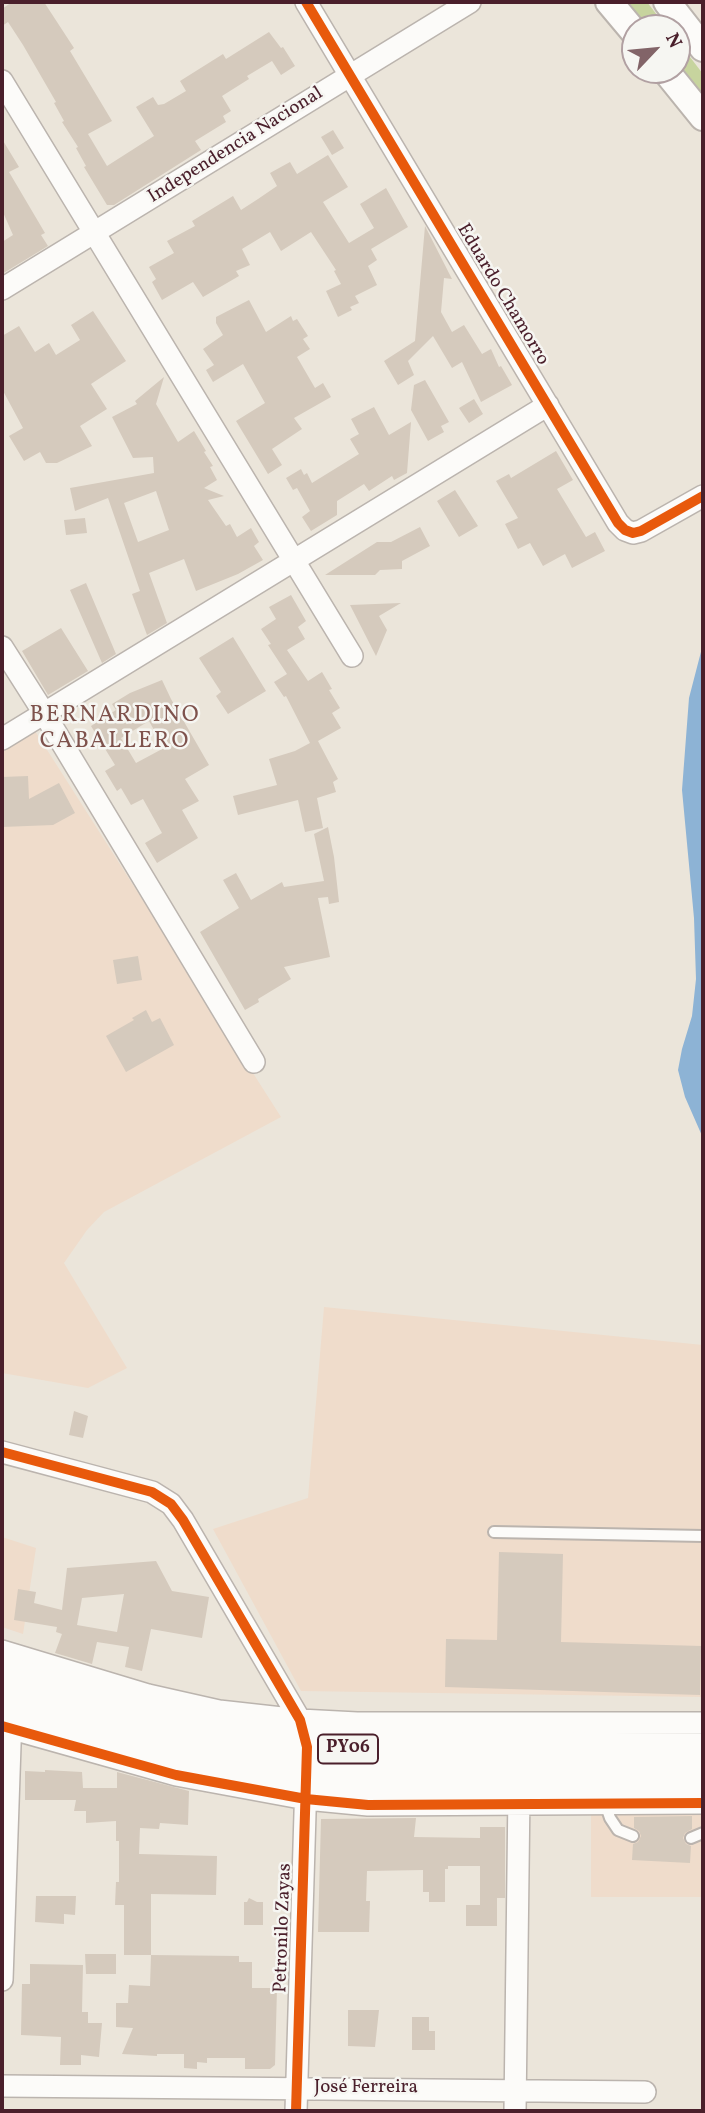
<!DOCTYPE html>
<html>
<head>
<meta charset="utf-8">
<style>
	body { margin:0 }
	#map { position:relative; width:705px; height:2113px; overflow:hidden; background:#ebe5da; font-family:Vollkorn,serif }
	canvas { display:block }
	.frame { position:absolute; inset:0; border:4px solid #4a1f2b; pointer-events:none }
	.north { position:absolute; left:621px; top:14px; width:70px; height:70px; box-sizing:border-box; background:#f6f6f2; border:2px solid #b1a0a2; border-radius:50%; rotate:64deg; font-size:19px; font-weight:700; line-height:28px; text-align:center; color:#4a1f2b }
	.north::after { content:''; display:block; margin:auto; width:24px; height:32px; background:#826468; clip-path:polygon(50% 0,100% 100%,50% 72%,0 100%) }
</style>
</head>
<body>
<div id="map">
<canvas width="705" height="2113"></canvas>
<div class="frame"></div>
<div class="north">N</div>
</div>
<script>
const context = document.querySelector('canvas').getContext('2d');
context.lineJoin = 'round';
function fill(path, color) { context.fillStyle = color; context.fill(path, 'evenodd'); }
const toPath = rows => new Path2D(rows.map(r => 'M' + r).join(''));
function trace(path, color, width, dash) { context.strokeStyle = color; context.lineWidth = width; context.lineCap = dash ? 'butt' : 'round'; context.setLineDash(dash || []); context.stroke(path); }
function label(font, color, halo, rows, align = 'center') {
  context.font = font + ' Vollkorn,serif'; context.lineWidth = 5; context.setLineDash([]); context.textBaseline = 'middle'; context.strokeStyle = halo; context.fillStyle = color; for (const [text, x, y, turn = 0] of rows) {
    context.save(); context.translate(x, y); context.rotate((+turn || 0) * Math.PI / 180); context.textAlign = isNaN(turn) ? turn : align; if (halo) context.strokeText(text, 0, 0); context.fillText(text, 0, 0); context.restore();
  }
}
fill(toPath([
	[35,731,281,1117,104,1212,87,1230,64,1263,127,1368,88,1388,2,1373,2,752],
	[324,1307,703,1345,703,1697,301,1691,213,1529,308,1498],
	[2,1537,36,1548,23,1634,2,1627],
	[703,1806,703,1897,591,1897,591,1807]
]), '#efdccb');
fill(toPath([
	[627,2,647,2,667,28,648,28],
	[677,40,703,74,703,98,677,65]
]), '#c7d49e');
fill(toPath([
	[703,644,703,1138,685,1097,678,1070,682,1049,692,1016,696,979,694,918,682,790,689,698]
]), '#8db3d5');
fill(toPath([
	[12,2,44,2,74,48,70,51,112,121,88,134,107,166,154,136,136,107,153,97,158,105,164,104,186,91,180,81,223,54,226,59,269,32,281,48,283,47,295,66,281,75,272,61,247,76,249,79,222,96,231,111,223,116,226,122,195,141,201,150,114,205,107,205,84,167,86,166,76,148,78,147,62,122,64,121,54,103,56,102,23,45,8,22,2,26,2,9],
	[333,130,344,148,332,155,321,137],
	[2,139,19,167,9,172,45,233,41,235,48,246,2,274,2,242,13,235,2,210],
	[328,155,348,187,323,202,349,243,374,228,360,204,386,188,408,227,371,249,377,260,368,266,377,285,355,296,359,303,350,307,352,310,338,317,326,291,341,284,334,271,336,270,311,232,281,251,270,232,242,249,250,265,236,271,239,276,203,297,193,282,162,300,152,282,156,279,149,267,174,253,167,241,195,226,192,221,233,196,241,210,258,199,277,186,270,173,290,162,297,174],
	[425,226,452,279,444,278,441,312,452,332,464,325,482,354,491,349,499,367,501,366,512,385,481,402,462,362,452,368,433,336,408,361,414,375,398,385,384,361,415,341],
	[249,300,266,332,291,316,293,321,297,319,308,336,303,339,310,349,297,357,315,388,323,383,331,397,294,418,302,429,272,449,282,465,268,474,236,421,265,403,243,364,213,382,206,370,214,365,203,349,223,335,216,323,216,317],
	[93,311,126,361,91,384,107,409,80,426,92,446,57,463,46,463,40,452,24,461,9,436,23,428,2,389,2,336,19,326,35,352,49,343,56,355,80,340,71,325],
	[164,377,156,404,178,442,194,431,206,451,204,452,213,466,210,467,217,480,204,488,224,496,208,500,226,526,230,524,237,537,251,528,259,542,254,546,263,560,238,574,196,591,184,559,149,573,167,623,147,635,132,594,140,591,108,498,75,511,70,488,154,473,153,457,133,458,112,417,137,404,135,401],
	[156,491,169,530,138,542,124,503],
	[425,380,449,422,441,426,444,432,428,441,411,410,414,385],
	[474,399,483,414,469,423,459,408],
	[374,407,389,435,411,422,407,473,394,480,392,476,369,491,364,484,337,501,337,515,311,531,302,517,310,511,297,488,293,490,286,478,301,469,304,475,307,473,312,483,359,454,350,439,359,434,351,419],
	[556,451,573,480,557,489,586,537,595,532,605,551,572,568,565,554,543,566,530,543,518,549,505,524,518,518,496,481,509,474,511,478],
	[455,490,478,526,459,537,437,501],
	[85,518,87,533,66,535,64,520],
	[420,527,430,546,402,561,402,569,380,570,375,575,325,575,377,542,391,542],
	[86,583,116,654,102,663,70,590],
	[291,595,306,621,298,627,305,639,287,650,308,681,322,672,332,689,329,690,340,708,332,713,341,728,318,741,338,779,333,782,336,792,317,798,323,828,305,832,298,800,238,815,233,796,277,785,269,759,295,751,310,743,286,696,284,697,274,682,287,674,268,645,271,644,261,629,276,619,269,607],
	[401,603,379,616,387,630,376,656,350,605],
	[61,628,88,671,48,695,22,651],
	[233,637,266,691,228,714,216,696,221,692,199,658],
	[162,680,171,699,209,765,185,779,199,801,182,810,198,838,157,863,145,843,162,833,143,799,131,805,121,788,117,791,105,771,115,765,91,726,116,710,112,704,130,693],
	[149,721,164,748,136,763,121,738],
	[28,776,29,799,59,783,75,813,53,825,2,827,2,777],
	[328,827,334,857,339,902,329,904,328,897,318,898,330,957,284,967,291,979,258,999,259,1002,245,1010,200,932,239,908,223,880,236,873,251,900,282,882,284,887,324,881,314,834],
	[138,956,142,980,117,984,113,960],
	[146,1010,152,1022,160,1018,174,1045,126,1072,106,1036,134,1020,132,1018],
	[74,1411,88,1416,83,1438,69,1435],
	[499,1552,563,1554,561,1642,701,1646,700,1695,445,1687,446,1639,497,1640],
	[156,1561,172,1591,209,1597,202,1638,151,1629,142,1671,125,1667,129,1647,97,1642,92,1664,55,1653,62,1634,56,1632,57,1627,14,1620,18,1589,36,1592,34,1603,62,1610,67,1568],
	[124,1594,117,1632,77,1625,82,1598],
	[45,1770,82,1772,83,1788,117,1788,117,1772,189,1791,188,1825,160,1823,159,1829,140,1828,139,1854,217,1856,216,1895,151,1894,151,1955,124,1955,124,1905,115,1905,116,1882,119,1882,119,1841,116,1841,116,1821,86,1823,86,1811,74,1811,76,1800,25,1800,25,1771,45,1772],
	[692,1816,692,1829,685,1833,683,1838,686,1844,691,1846,690,1863,632,1860,633,1844,638,1842,641,1836,639,1831,634,1828,634,1817],
	[416,1818,414,1837,480,1838,480,1827,505,1827,505,1898,497,1898,497,1926,466,1926,466,1905,480,1905,480,1866,448,1866,448,1869,445,1869,445,1902,429,1902,429,1892,423,1892,423,1870,367,1871,366,1901,370,1901,369,1932,318,1932,321,1819],
	[36,1896,76,1896,75,1915,64,1914,64,1924,35,1922],
	[249,1898,257,1902,263,1902,263,1925,244,1925,244,1902,247,1902],
	[85,1954,116,1954,116,1974,86,1974],
	[151,1955,239,1956,239,1962,252,1962,252,1988,277,1988,275,2065,270,2069,245,2069,245,2058,207,2058,207,2063,197,2062,197,2069,184,2068,184,2054,157,2054,157,2056,122,2054,133,2028,116,2027,116,2003,128,2003,129,1985,150,1986],
	[30,1964,83,1965,82,2012,88,2012,88,2023,102,2023,99,2057,81,2055,81,2065,60,2065,61,2037,21,2035,22,1984,30,1984],
	[348,2010,379,2010,375,2047,348,2046],
	[412,2017,429,2017,429,2031,435,2031,435,2050,412,2050]
]), '#d5cabd');
const service = toPath([
	[494,1532,703,1536],
	[605,1803,610,1818,618,1830,633,1836],
	[691,1838,703,1833]
]);
const minor = toPath([
	[306,2,618,523,625,530,633,533,641,531,703,496],
	[2,81,352,656],
	[2,289,470,2],
	[2,647,44,713,254,1062],
	[2,739,548,405],
	[2,1452,152,1492,171,1504,183,1520,300,1720,307,1747,296,2111],
	[2,1651,148,1695,219,1711,300,1720,357,1723,703,1723],
	[2,1726,176,1775,306,1799,368,1805,703,1803],
	[2,1980,11,1716],
	[2,2086,645,2092],
	[515,2111,519,1791]
]);
const tertiary = toPath([
	[609,2,635,33],
	[667,2,703,48],
	[665,70,703,117]
]);
const trunk = toPath([
	[2,1673,177,1724,214,1733,307,1747,333,1749,703,1751],
	[2,1701,168,1751,307,1776,333,1778,703,1778]
]);
trace(service, '#bbb4ae', 14);
trace(minor, '#bbb4ae', 24);
trace(tertiary, '#bbb4ae', 30);
trace(trunk, '#bbb4ae', 38);
trace(service, '#fcfbf9', 10);
trace(minor, '#fcfbf9', 21);
trace(tertiary, '#fcfbf9', 26);
trace(trunk, '#fcfbf9', 35);
trace(toPath([
	[306,2,618,523,625,530,633,533,641,531,703,496],
	[2,1452,152,1492,171,1504,183,1520,300,1720,307,1747,296,2111],
	[2,1726,176,1775,306,1799,368,1805,703,1803]
]), '#e8590c', 10);
for (const [x, y, w] of [
	[348,1749,60]
]) { const box = new Path2D(); box.roundRect(x - w / 2, y - 14.5, w, 29, 5); context.fillStyle = '#f6f6f2'; context.fill(box); trace(box, '#4a1f2b', 2); }
label('bold 18px', '#4a1f2b', null, [
	["PY06",348,1749]
]);
label('19px', '#4a1f2b', '#f6f6f2', [
	["Independencia Nacional",236,146,-32],
	["Eduardo Chamorro",502,295,59],
	["Petronilo Zayas",284,1928,-88],
	["José Ferreira",366,2089]
]);
context.letterSpacing = '2px';
label('23px', '#7e524c', '#f6f6f2', [
	["BERNARDINO",115,717],
	["CABALLERO",115,743]
]);
context.letterSpacing = '0px';
</script>
</body>
</html>
